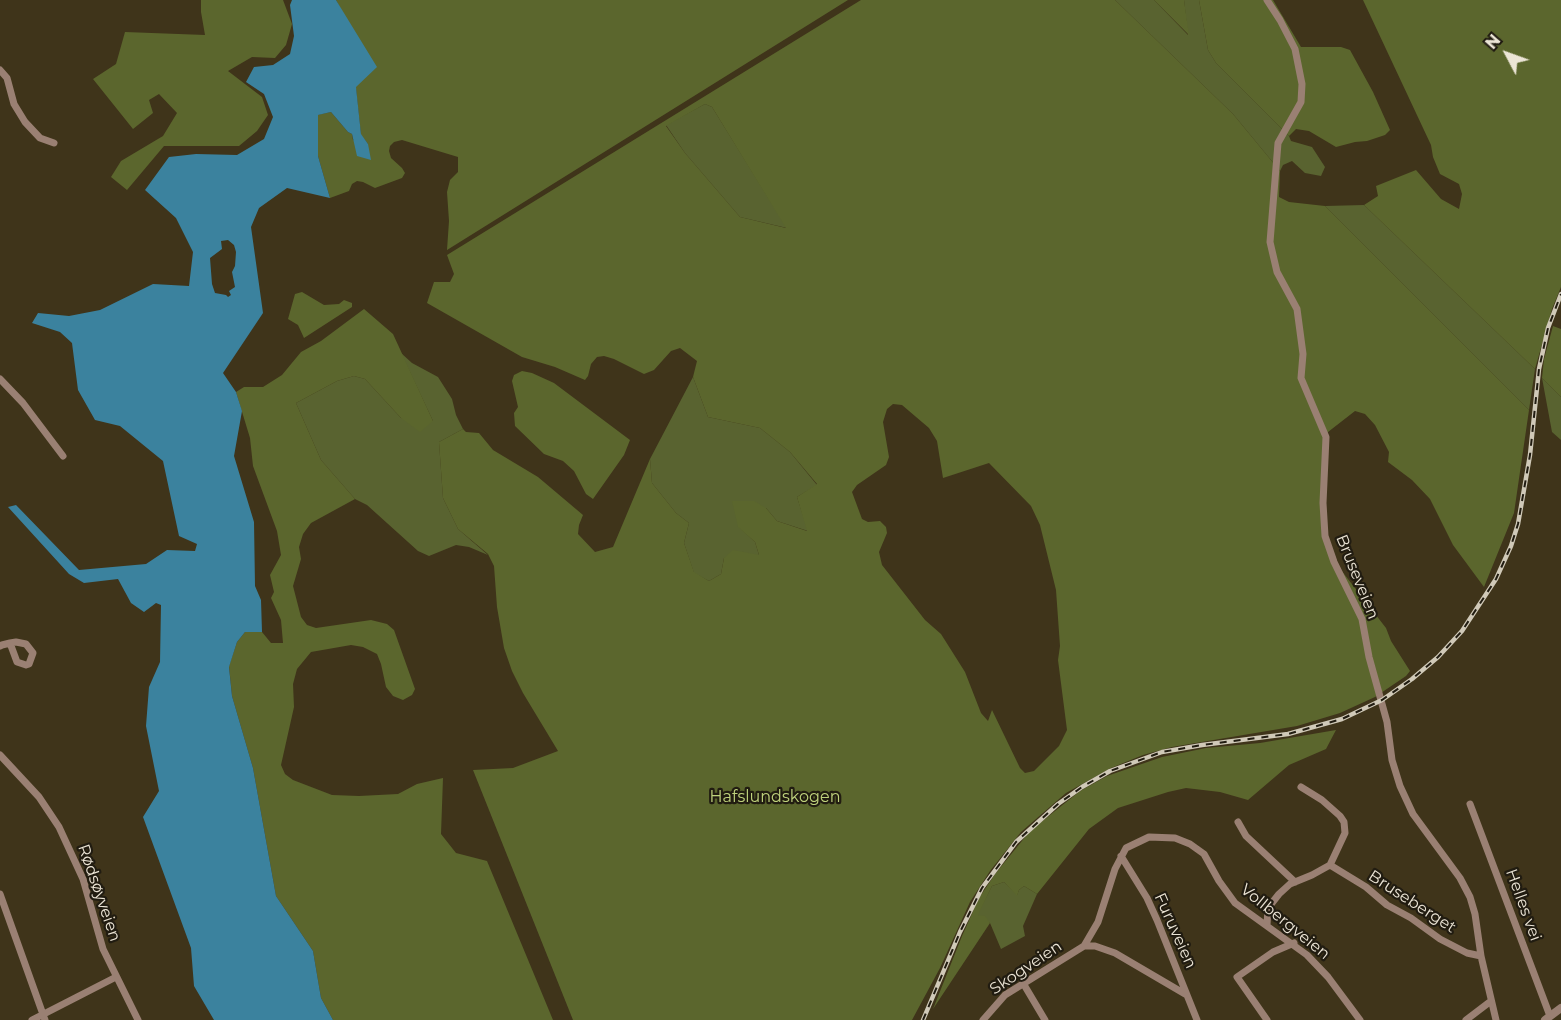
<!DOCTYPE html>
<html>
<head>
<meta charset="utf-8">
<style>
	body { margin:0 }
	#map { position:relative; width:1561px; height:1020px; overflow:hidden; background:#3f341a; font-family:Montserrat,sans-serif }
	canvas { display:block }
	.north { position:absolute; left:1477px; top:24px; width:60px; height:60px; -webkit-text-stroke:4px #211c11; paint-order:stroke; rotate:311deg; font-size:16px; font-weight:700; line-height:24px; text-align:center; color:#ece5d6 }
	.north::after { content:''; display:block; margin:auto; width:21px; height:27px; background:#ece5d6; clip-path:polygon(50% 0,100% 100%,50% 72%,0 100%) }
</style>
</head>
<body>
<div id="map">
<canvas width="1561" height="1020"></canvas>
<div class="north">N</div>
</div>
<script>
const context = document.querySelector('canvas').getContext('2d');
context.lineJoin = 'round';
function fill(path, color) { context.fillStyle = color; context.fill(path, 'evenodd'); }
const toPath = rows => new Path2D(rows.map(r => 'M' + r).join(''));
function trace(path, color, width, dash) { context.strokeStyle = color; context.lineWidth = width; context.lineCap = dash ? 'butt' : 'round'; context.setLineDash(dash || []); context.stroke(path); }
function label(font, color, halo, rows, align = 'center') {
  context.font = font + ' Montserrat,sans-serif'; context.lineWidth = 4.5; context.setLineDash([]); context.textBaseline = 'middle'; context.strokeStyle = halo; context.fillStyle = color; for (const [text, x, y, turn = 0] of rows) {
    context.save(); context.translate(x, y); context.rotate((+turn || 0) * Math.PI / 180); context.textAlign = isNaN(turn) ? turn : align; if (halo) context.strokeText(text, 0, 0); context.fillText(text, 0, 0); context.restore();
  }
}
fill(toPath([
	[1115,0,1154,0,1188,35,1184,0,1199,0,1208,50,1216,63,1289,136,1291,141,1312,147,1325,167,1321,176,1305,173,1292,161,1283,165,1280,171,1233,114],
	[705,104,712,107,787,228,740,217,685,153,666,125],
	[1364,205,1535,369,1529,410,1325,206],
	[401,353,412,363,438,377,452,399,456,415,463,429,439,442,443,498,458,529,488,555,469,547,456,545,429,556,418,551,367,505,355,499,321,460,296,403,337,381,354,376,365,379,401,418,433,421],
	[693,377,708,417,760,428,790,452,817,485,797,497,808,531,777,521,766,508,738,526,755,542,759,555,724,558,721,574,709,581,694,573,684,543,689,523,676,513,652,483,650,459],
	[1542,378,1561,397,1561,440,1552,432],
	[1004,882,1017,895,1019,890,1024,886,1037,894,1023,926,1025,936,1001,949,990,923,977,915,992,886]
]), '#596330');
fill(toPath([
	[201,0,283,0,292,24,286,45,275,58,252,57,228,71,262,97,268,115,257,131,239,146,164,146,127,190,111,177,121,161,163,136,177,113,159,94,149,100,153,113,133,129,93,79,116,64,125,32,205,35,201,12],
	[336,0,848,0,447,250,449,221,447,192,450,180,458,172,458,157,402,140,394,142,390,146,389,151,391,158,402,168,405,173,402,178,375,188,363,182,357,181,352,184,349,191,330,198,318,156,317,115,331,112,348,132,352,134,353,140,368,144,361,135,349,24],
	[861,0,1115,0,1233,114,1280,171,1279,197,1289,202,1325,206,1529,410,1514,513,1484,587,1453,545,1430,499,1412,480,1388,462,1389,452,1375,425,1365,414,1355,411,1328,432,1326,437,1323,524,1334,561,1386,628,1391,641,1410,671,1406,676,1375,697,1340,713,1297,726,1172,747,1143,755,1111,768,1066,793,1021,832,990,871,970,902,940,968,912,1020,573,1020,473,770,513,768,558,751,523,693,512,671,504,648,497,607,494,566,488,554,458,529,443,498,439,442,463,429,466,432,479,433,493,450,538,477,583,515,579,525,578,534,595,552,613,547,650,459,652,483,676,513,689,523,684,543,694,572,709,581,721,574,724,558,733,550,759,555,755,542,738,527,732,501,754,501,766,508,777,521,807,531,797,497,817,484,790,452,760,428,708,417,693,377,697,361,680,348,671,351,654,370,644,374,614,359,604,356,597,357,591,364,588,376,585,380,555,367,522,357,427,303,434,282,450,282,454,274,447,255],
	[705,104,712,107,786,228,740,217,685,153,666,126],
	[893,404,902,405,929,428,937,441,943,478,989,463,1031,506,1040,525,1056,590,1060,646,1058,660,1067,730,1059,746,1034,771,1025,773,1020,768,992,710,988,721,981,713,965,672,941,634,925,620,882,565,879,552,887,533,886,527,880,521,868,522,862,519,852,492,857,485,886,465,889,457,883,422,887,409],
	[1154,0,1184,0,1189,35],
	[1199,0,1273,0,1301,47,1341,47,1350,50,1373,92,1390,130,1385,135,1367,141,1355,142,1336,147,1309,131,1296,129,1289,136,1216,63,1208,50],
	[1363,0,1561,0,1561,287,1552,309,1535,369,1364,205,1378,196,1376,186,1416,170,1441,199,1459,209,1462,194,1459,184,1440,174,1433,157,1431,145],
	[302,292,324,305,339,304,344,300,352,303,352,307,304,338,298,325,288,319,295,294],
	[364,309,393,334,433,421,420,432,401,418,365,379,354,376,337,381,296,403,321,460,355,499,311,523,303,534,299,547,301,559,293,586,301,617,307,625,316,628,371,620,387,624,394,630,415,689,412,695,403,700,393,696,386,687,381,664,377,654,363,647,351,645,311,652,297,669,293,684,294,707,281,765,285,774,293,780,332,795,359,796,398,794,417,784,443,778,441,834,456,853,487,861,553,1020,333,1020,321,998,313,951,276,896,253,768,232,696,229,666,237,642,245,632,262,632,271,643,283,643,281,620,271,598,274,592,270,575,281,555,277,531,253,466,250,438,236,392,244,387,263,387,282,375,301,352,321,341],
	[1553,326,1561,329,1561,397,1542,378,1544,359],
	[522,371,532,373,554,383,630,440,624,455,593,499,586,494,574,471,563,461,544,454,515,426,514,413,518,407,512,381,514,375],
	[1336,730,1326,749,1289,765,1248,800,1220,792,1186,788,1168,792,1118,808,1089,829,1037,894,1024,886,1019,890,1017,896,1004,882,992,886,978,915,985,916,990,923,933,1009,962,936,979,898,995,874,1030,831,1080,791,1107,776,1162,757,1206,748,1260,743]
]), '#5b662d');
fill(toPath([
	[292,0,336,0,377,67,356,87,361,134,368,144,371,160,357,156,352,134,348,132,331,112,318,115,318,156,330,198,287,188,259,208,251,227,263,313,223,373,236,392,242,411,234,456,254,522,255,586,261,600,262,632,245,632,237,642,229,667,232,696,253,768,276,896,313,951,321,998,333,1020,214,1020,194,986,191,948,143,817,159,791,146,726,149,687,160,662,161,605,156,603,144,612,131,603,118,579,84,583,69,574,8,507,16,505,79,570,146,564,167,550,195,551,197,544,179,536,163,461,120,426,95,420,78,390,72,343,60,332,32,323,38,313,69,316,100,310,153,284,189,286,193,252,176,218,145,190,169,157,196,154,237,155,264,139,273,117,264,94,246,82,254,67,273,65,290,54,294,36,290,5],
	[228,240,234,245,236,252,235,266,232,272,235,287,229,291,231,295,228,297,226,295,215,293,212,284,210,258,222,249,221,241]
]), '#3b829e');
trace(toPath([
	[1267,0,1280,20,1295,49,1302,84,1301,102,1278,143,1270,242,1277,272,1297,309,1303,354,1301,378,1326,437,1323,503,1325,536,1334,562,1362,619,1369,657,1387,722,1392,760,1400,786,1413,814,1460,878,1470,897,1475,914,1481,956,1496,1020],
	[0,70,7,78,14,104,25,122,40,138,54,143],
	[0,379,23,403,63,456],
	[0,646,2,645,10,643,16,642,26,644,33,653,29,664,26,665,17,662,10,643],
	[0,755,39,797,59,827,83,879,103,949,138,1020],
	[1470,804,1550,1016],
	[1238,822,1246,836,1295,882],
	[1121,856,1147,898,1157,920,1197,1020],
	[1330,865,1366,887,1387,905,1411,918,1440,939,1467,953,1481,956],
	[0,894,45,1020],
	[1267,925,1268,908,1279,894,1290,884,1312,875,1330,865,1345,833,1344,822,1340,816,1322,800,1301,787],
	[1084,946,1098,922,1115,869,1126,848,1149,837,1175,838,1190,844,1204,854,1219,881,1235,903,1307,955,1328,977,1360,1020],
	[1023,983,1045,1020],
	[32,1020,116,977],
	[983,1020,1005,995,1084,946,1095,946,1115,953,1185,994],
	[1267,1020,1237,977,1273,952,1294,943],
	[1466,1020,1491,1001]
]), '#9a8073', 7);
trace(toPath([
	[1545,1020,1561,1008]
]), '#9a8073', 8);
const rail = toPath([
	[923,1020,960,932,982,888,1016,842,1058,804,1082,787,1110,771,1162,752,1202,745,1288,734,1342,719,1382,700,1412,679,1438,657,1462,631,1496,579,1511,546,1518,524,1530,455,1539,369,1548,328,1561,294]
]);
trace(rail, '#d0c9b8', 4.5);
trace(rail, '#211c11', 2, [7]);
label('16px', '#ece5d6', '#211c11', [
	["Bruseveien",1357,577,68],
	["Rødsøyveien",99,893,71],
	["Bruseberget",1412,902,33],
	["Helles vei",1523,905,70],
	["Vollbergveien",1285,922,39],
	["Furuveien",1175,931,66],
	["Skogveien",1026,968,-34]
]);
label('16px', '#c0d37d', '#211c11', [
	["Hafslundskogen",775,797]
]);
</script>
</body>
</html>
